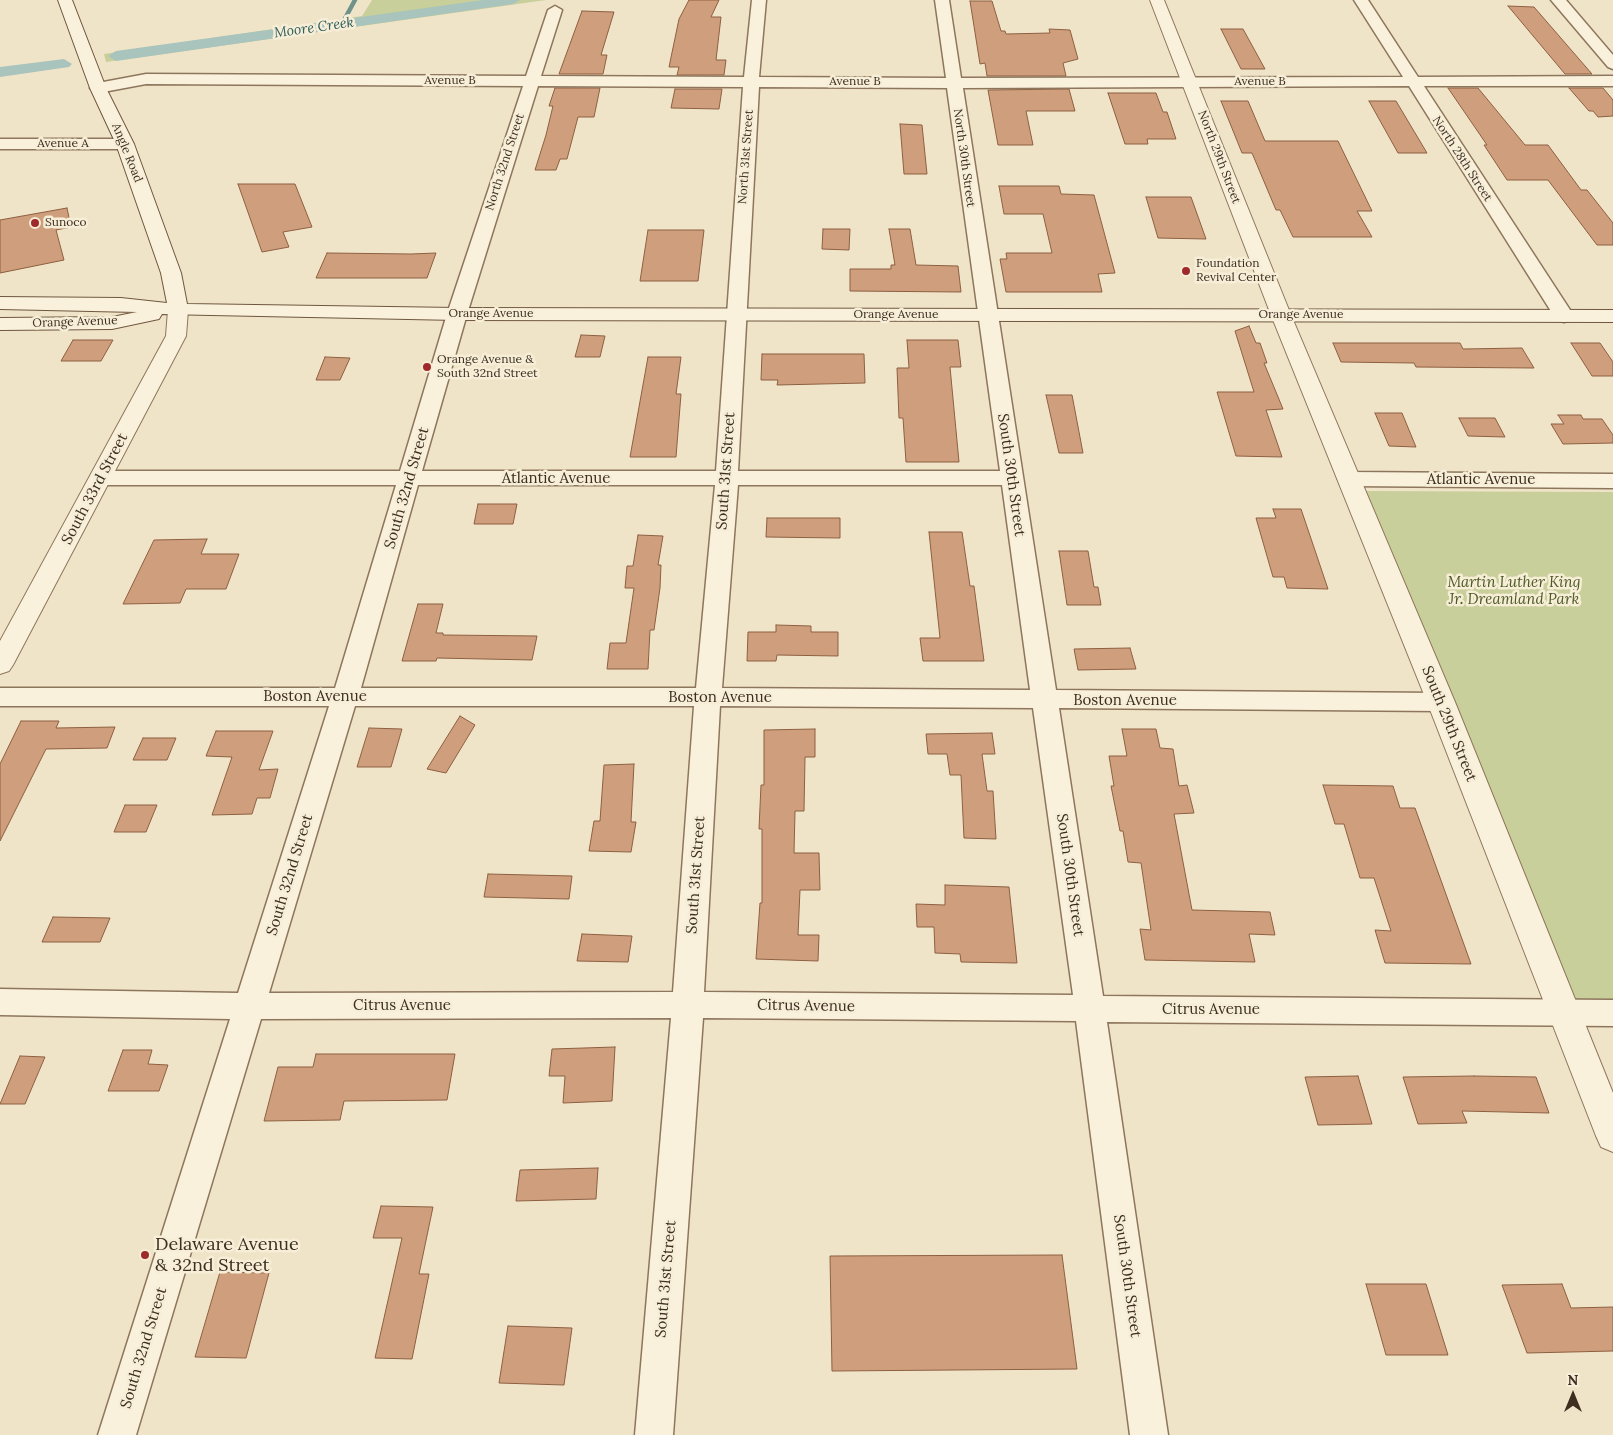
<!DOCTYPE html>
<html>
<head>
<meta charset="utf-8">
<style>
	body { margin:0 }
	#map { position:relative; width:1613px; height:1435px; overflow:hidden; background:#f0e4c8; font-family:Lora,serif }
	canvas { display:block }
	.north { position:absolute; left:1548px; top:1370px; width:50px; height:50px; -webkit-text-stroke:4px #f7eed8; paint-order:stroke; rotate:0deg; font-size:14px; font-weight:700; line-height:20px; text-align:center; color:#3d2e20 }
	.north::after { content:''; display:block; margin:auto; width:18px; height:22px; background:#3d2e20; clip-path:polygon(50% 0,100% 100%,50% 72%,0 100%) }
</style>
</head>
<body>
<div id="map">
<canvas width="1613" height="1435"></canvas>
<div class="north">N</div>
</div>
<script>
const context = document.querySelector('canvas').getContext('2d');
context.lineJoin = 'round';
function fill(path, color) { context.fillStyle = color; context.fill(path, 'evenodd'); }
const toPath = rows => new Path2D(rows.map(r => 'M' + r).join(''));
function trace(path, color, width, dash) { context.strokeStyle = color; context.lineWidth = width; context.lineCap = dash ? 'butt' : 'round'; context.setLineDash(dash || []); context.stroke(path); }
function label(font, color, halo, rows, align = 'center') {
  context.font = font + ' Lora,serif'; context.lineWidth = 5; context.setLineDash([]); context.textBaseline = 'middle'; context.strokeStyle = halo; context.fillStyle = color; for (const [text, x, y, turn = 0] of rows) {
    context.save(); context.translate(x, y); context.rotate((+turn || 0) * Math.PI / 180); context.textAlign = isNaN(turn) ? turn : align; if (halo) context.strokeText(text, 0, 0); context.fillText(text, 0, 0); context.restore();
  }
}
fill(toPath([
	[372,0,546,0,106,62,104,54,362,16],
	[1366,491,1613,492,1613,1002,1577,1002]
]), '#c9cf9b');
trace(toPath([
	[342,24,355,0]
]), '#6f938a', 4.5);
fill(toPath([
	[483,0,520,0,513,4,116,61,108,56,116,51,483,0],
	[64,59,72,64,69,67,0,77,0,67,64,59]
]), '#a9c4bc');
const building = toPath([
	[689,0,719,0,711,17,721,17,716,60,726,60,724,75,677,75,679,67,669,67,679,19,689,0],
	[970,1,992,1,1001,31,1005,31,1006,34,1050,33,1049,29,1070,30,1078,59,1063,63,1066,76,987,76,985,63,980,64,970,1],
	[1508,6,1534,7,1592,74,1565,74,1508,6],
	[582,11,614,12,601,55,607,55,603,74,559,74,582,11],
	[1221,29,1243,29,1265,69,1241,69,1221,29],
	[555,88,600,88,594,117,578,117,567,159,560,159,556,170,535,170,546,135,553,106,549,106,555,88],
	[1448,88,1478,88,1525,145,1548,145,1581,190,1587,190,1613,223,1613,245,1597,245,1548,180,1507,180,1484,145,1487,145,1448,88],
	[1569,88,1603,88,1613,100,1613,116,1598,117,1593,111,1589,111,1569,88],
	[675,89,722,89,719,109,671,108,675,89],
	[1069,89,1075,111,1026,111,1033,145,998,145,988,90,1069,89],
	[1108,93,1156,93,1163,112,1167,112,1176,139,1147,139,1148,144,1125,144,1108,93],
	[1221,101,1248,101,1265,141,1338,141,1372,211,1357,211,1372,237,1293,237,1280,210,1276,210,1252,153,1242,153,1221,101],
	[1369,101,1396,101,1427,153,1398,153,1369,101],
	[900,124,922,125,927,174,904,174,900,124],
	[238,184,295,184,312,227,283,232,289,247,262,252,238,184],
	[999,186,1059,186,1061,194,1094,195,1115,273,1098,274,1102,292,1006,292,1000,259,1007,259,1006,253,1052,253,1043,214,1004,214,999,186],
	[1146,197,1191,197,1206,239,1158,238,1146,197],
	[67,208,71,227,56,230,64,260,0,273,0,220,67,208],
	[823,229,850,229,849,250,822,249,823,229],
	[889,229,910,229,916,265,958,266,961,292,850,291,850,269,891,269,891,265,895,265,889,229],
	[648,230,704,230,698,281,640,281,648,230],
	[327,253,411,254,436,253,427,278,316,278,327,253],
	[1249,326,1256,343,1260,343,1267,363,1264,363,1283,409,1266,410,1282,457,1236,456,1217,392,1254,392,1235,331,1249,326],
	[581,335,605,336,600,357,575,357,581,335],
	[73,340,113,340,101,361,61,361,73,340],
	[907,340,958,340,961,367,950,367,959,462,906,462,903,418,899,418,897,368,909,368,907,340],
	[1333,343,1460,343,1463,349,1522,348,1534,368,1416,367,1414,363,1341,362,1333,343],
	[1571,343,1600,343,1613,362,1613,376,1592,376,1571,343],
	[762,354,864,354,865,383,777,385,778,380,761,380,762,354],
	[325,357,350,358,340,380,316,380,325,357],
	[648,357,681,357,676,394,681,394,676,457,630,457,648,357],
	[1046,395,1072,395,1083,453,1059,453,1046,395],
	[1375,413,1402,413,1416,447,1389,446,1375,413],
	[1558,415,1581,415,1583,419,1602,419,1613,435,1613,443,1563,444,1551,424,1564,424,1558,415],
	[1459,418,1495,418,1505,437,1468,436,1459,418],
	[478,504,517,504,513,524,474,524,478,504],
	[1273,509,1301,509,1328,589,1287,588,1284,577,1273,577,1256,518,1276,518,1273,509],
	[767,518,840,518,840,538,766,537,767,518],
	[929,532,962,532,970,586,974,586,984,661,923,661,920,638,940,638,929,532],
	[638,535,663,536,658,565,661,565,660,588,654,630,650,630,648,669,607,669,610,643,626,643,634,588,625,588,627,566,633,566,638,535],
	[207,539,201,554,239,554,226,589,186,589,180,603,123,604,154,540,207,539],
	[1059,551,1088,551,1094,587,1098,587,1101,605,1067,605,1059,551],
	[418,604,443,604,436,633,443,633,443,635,537,636,532,660,437,658,436,661,402,661,418,604],
	[776,625,811,626,811,632,838,632,838,656,777,655,776,661,747,661,748,632,776,632,776,625],
	[1130,648,1136,669,1078,670,1074,649,1130,648],
	[460,716,475,725,446,773,427,769,460,716],
	[21,721,59,721,56,728,115,727,107,748,46,749,0,841,0,764,21,721],
	[369,728,402,729,391,767,357,767,369,728],
	[815,729,815,757,805,757,804,811,795,811,794,853,819,853,820,890,800,890,798,935,819,935,818,961,756,959,760,903,762,903,762,829,759,829,761,785,764,785,764,730,815,729],
	[1122,729,1156,729,1160,748,1173,749,1179,786,1187,785,1194,813,1174,814,1192,910,1270,912,1275,935,1249,934,1255,962,1145,960,1140,929,1151,930,1141,863,1128,862,1123,831,1120,831,1111,786,1114,786,1109,756,1127,756,1122,729],
	[216,731,273,731,259,770,278,769,270,798,257,798,252,814,212,815,232,757,206,756,216,731],
	[992,733,995,754,982,754,987,791,993,791,996,839,964,838,961,775,950,775,947,754,928,754,926,734,992,733],
	[143,738,176,738,167,760,133,760,143,738],
	[634,764,631,822,636,822,631,852,589,851,594,821,600,821,604,765,634,764],
	[1323,785,1393,786,1400,808,1415,808,1471,964,1385,963,1375,930,1391,931,1374,878,1360,878,1344,824,1335,824,1323,785],
	[125,805,157,805,146,832,114,832,125,805],
	[488,874,572,876,569,899,484,897,488,874],
	[945,885,1009,887,1017,963,961,962,960,954,935,953,934,927,917,927,916,904,945,905,945,885],
	[53,917,110,918,100,942,42,942,53,917],
	[582,934,632,936,628,962,577,961,582,934],
	[615,1047,612,1101,563,1103,565,1076,549,1076,552,1049,615,1047],
	[123,1050,152,1050,148,1064,168,1065,159,1091,108,1091,123,1050],
	[316,1054,455,1054,447,1100,344,1101,340,1120,264,1121,278,1067,313,1067,316,1054],
	[20,1056,45,1057,25,1104,0,1104,20,1056],
	[1358,1076,1372,1124,1318,1125,1305,1077,1358,1076],
	[1474,1076,1536,1077,1549,1113,1462,1111,1467,1123,1418,1124,1403,1077,1474,1076],
	[598,1168,596,1199,516,1201,520,1170,598,1168],
	[381,1206,433,1207,419,1274,429,1274,412,1359,375,1358,402,1238,373,1238,381,1206],
	[1062,1255,1077,1369,832,1371,830,1256,1062,1255],
	[220,1272,269,1273,246,1358,195,1357,220,1272],
	[1366,1284,1426,1284,1448,1355,1386,1355,1366,1284],
	[1562,1284,1571,1308,1613,1307,1613,1351,1527,1353,1502,1285,1562,1284],
	[508,1326,572,1328,564,1385,499,1383,508,1326]
]);
fill(building, '#cf9f7d');
trace(building, '#8d5f41', 1);
const minor = toPath([
	[752,0,766,0,759,77,946,78,935,0,949,0,961,78,1403,77,1354,0,1368,0,1418,77,1613,76,1613,86,1424,86,1574,316,1571,320,1564,322,1557,320,1554,316,1409,86,963,88,1056,690,1441,693,1450,696,1454,702,1450,708,1441,711,1059,708,1103,996,1613,1000,1613,1026,1107,1022,1168,1435,1130,1435,1076,1021,703,1018,673,1435,635,1435,671,1018,261,1019,136,1435,98,1435,230,1019,0,1015,0,989,238,993,329,706,0,706,0,688,335,688,396,485,101,485,93,483,90,478,93,473,101,471,400,471,447,314,523,86,146,84,98,93,90,88,98,83,146,74,526,76,548,10,555,6,562,10,541,76,744,77,752,0],
	[538,86,743,87,716,471,422,471,467,314,538,86],
	[759,87,947,88,1000,471,738,471,759,87],
	[418,485,715,485,696,688,361,688,418,485],
	[738,485,1002,485,1030,690,722,688,738,485],
	[355,706,694,706,673,992,269,993,355,706],
	[720,706,1033,708,1073,995,704,992,720,706],
	[1551,0,1566,0,1613,55,1613,69,1608,67,1551,0],
	[0,139,125,139,131,140,133,144,131,148,125,149,0,149,0,139],
	[1349,472,1613,474,1613,488,1349,486,1341,484,1338,479,1341,474,1349,472]
]);
const tertiary = toPath([
	[1150,0,1164,0,1291,315,1455,702,1613,1093,1613,1152,1601,1147,1596,1136,1427,702,1271,315,1150,0],
	[178,304,185,306,188,310,186,336,13,665,9,671,0,674,0,641,166,336,168,310,171,306,178,304]
]);
const secondary = toPath([
	[58,0,72,0,106,88,134,144,181,273,187,304,457,308,1613,310,1613,322,457,320,162,314,159,319,112,329,0,330,0,318,112,317,137,312,0,309,0,297,121,298,167,303,161,273,116,144,90,88,58,0]
]);
trace(minor, '#8d765c', 3);
trace(tertiary, '#8d765c', 2);
trace(secondary, '#6f573f', 2);
fill(minor, '#faf1dc');
fill(tertiary, '#faf1dc');
fill(secondary, '#faf1dc');
for (const [x, y, r, color] of [
	[35,223,5,"#9e2a2b"],
	[1186,271,5,"#9e2a2b"],
	[427,367,5,"#9e2a2b"],
	[145,1255,5,"#9e2a2b"]
]) { const dot = new Path2D(); dot.arc(x, y, r, 0, 2 * Math.PI); context.fillStyle = color; context.fill(dot); trace(dot, '#f7eed8', 2); }
label('12px', '#3d2e20', '#f7eed8', [
	["Avenue B",450,81],
	["Avenue B",855,82],
	["Avenue B",1260,82],
	["Avenue A",63,144],
	["Angle Road",127,153,68],
	["North 31st Street",746,157,-86],
	["North 29th Street",1219,157,69],
	["North 30th Street",964,158,82],
	["North 28th Street",1462,159,57],
	["North 32nd Street",505,162,-72],
	["Orange Avenue",491,314],
	["Orange Avenue",896,315],
	["Orange Avenue",1301,315],
	["Orange Avenue",75,322,-2]
]);
label('12px', '#3d2e20', '#f7eed8', [
	["Sunoco",45,223],
	["Foundation",1196,264],
	["Revival Center",1196,278],
	["Orange Avenue &",437,360],
	["South 32nd Street",437,374]
], 'left');
label('italic 14px', '#2f5d5a', '#f7eed8', [
	["Moore Creek",314,28,-8]
]);
label('15px', '#3d2e20', '#f7eed8', [
	["South 31st Street",726,471,-86],
	["South 30th Street",1011,475,82],
	["Atlantic Avenue",556,479],
	["Atlantic Avenue",1481,480],
	["South 32nd Street",407,488,-74],
	["South 33rd Street",95,489,-62],
	["Boston Avenue",315,697],
	["Boston Avenue",720,698],
	["Boston Avenue",1125,701],
	["South 29th Street",1449,724,68],
	["South 32nd Street",290,875,-73],
	["South 31st Street",696,875,-86],
	["South 30th Street",1070,875,82],
	["Citrus Avenue",402,1006],
	["Citrus Avenue",806,1006,1],
	["Citrus Avenue",1211,1010],
	["South 30th Street",1127,1276,82],
	["South 31st Street",666,1279,-85],
	["South 32nd Street",144,1348,-73]
]);
label('italic 15px', '#4d5a26', '#f7eed8', [
	["Martin Luther King",1514,583],
	["Jr. Dreamland Park",1514,600]
]);
label('18px', '#3d2e20', '#f7eed8', [
	["Delaware Avenue",155,1245],
	["& 32nd Street",155,1266]
], 'left');
</script>
</body>
</html>
